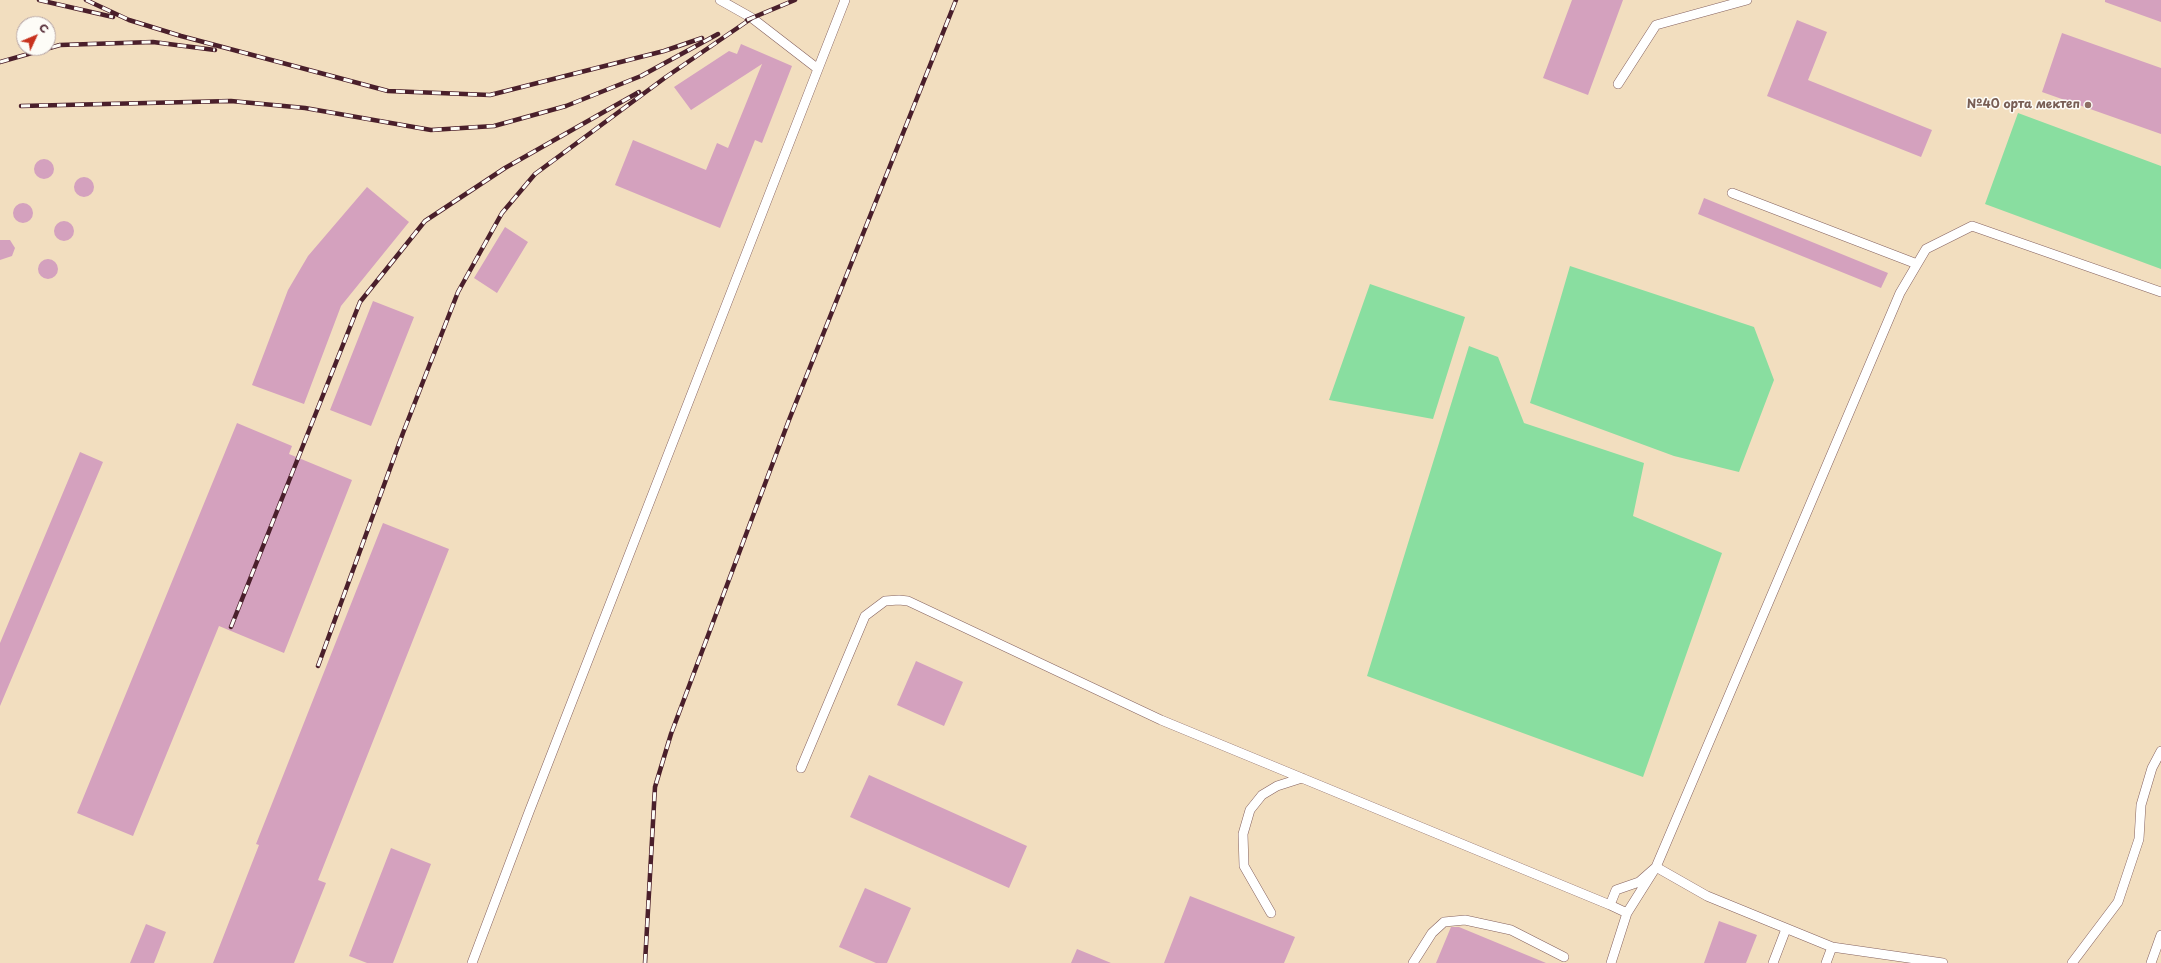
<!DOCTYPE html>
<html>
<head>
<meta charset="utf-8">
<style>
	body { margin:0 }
	#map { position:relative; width:2161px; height:963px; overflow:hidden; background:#f2debf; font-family:"Playpen Sans",sans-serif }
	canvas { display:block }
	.north { position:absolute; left:16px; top:16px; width:40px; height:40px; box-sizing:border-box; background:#fdfcf7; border:1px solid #b5a4a5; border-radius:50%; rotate:46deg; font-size:11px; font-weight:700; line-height:16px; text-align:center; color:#4a1f2b }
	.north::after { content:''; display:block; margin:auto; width:14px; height:18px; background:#c8321e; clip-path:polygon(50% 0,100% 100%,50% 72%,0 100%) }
</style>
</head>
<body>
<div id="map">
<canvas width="2161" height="963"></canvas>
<div class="north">С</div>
</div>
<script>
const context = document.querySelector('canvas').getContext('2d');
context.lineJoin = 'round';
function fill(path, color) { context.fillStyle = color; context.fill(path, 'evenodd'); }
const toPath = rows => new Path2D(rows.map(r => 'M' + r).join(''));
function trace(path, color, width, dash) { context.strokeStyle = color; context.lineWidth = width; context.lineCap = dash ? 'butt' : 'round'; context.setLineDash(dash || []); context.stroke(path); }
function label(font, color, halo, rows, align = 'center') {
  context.font = font + ' "Playpen Sans",sans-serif'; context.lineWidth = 3; context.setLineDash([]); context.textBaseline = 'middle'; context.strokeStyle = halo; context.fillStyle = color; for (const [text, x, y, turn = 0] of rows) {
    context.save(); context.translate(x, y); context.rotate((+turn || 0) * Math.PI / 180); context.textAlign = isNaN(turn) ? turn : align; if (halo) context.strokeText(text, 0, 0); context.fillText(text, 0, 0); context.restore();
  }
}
fill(toPath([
	[2018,113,2161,166,2161,269,1985,204],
	[1570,266,1754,327,1774,380,1739,472,1674,456,1530,403],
	[1370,284,1465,317,1433,419,1329,400],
	[1469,346,1498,357,1524,423,1644,463,1633,516,1722,553,1643,777,1367,676]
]), '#89dea0');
fill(toPath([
	[1572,0,1623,0,1588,95,1543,78],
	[2105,0,2161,0,2161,22,2105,2],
	[1797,20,1827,32,1808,80,1932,130,1921,157,1767,96],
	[2062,33,2161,68,2161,134,2042,92],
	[741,44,792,66,762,143,755,140,720,228,615,185,633,140,706,170,717,143,728,148,762,64,691,110,674,87,729,51,737,54],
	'34 169a10 10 0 1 1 20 0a10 10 0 1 1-20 0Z',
	'74 187a10 10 0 1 1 20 0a10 10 0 1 1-20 0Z',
	[367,187,409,222,341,306,304,404,252,385,288,290,308,256],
	[1704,198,1888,273,1881,288,1698,214],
	'13 213a10 10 0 1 1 20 0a10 10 0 1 1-20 0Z',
	'54 231a10 10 0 1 1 20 0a10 10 0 1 1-20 0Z',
	[505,227,528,242,497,293,474,278],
	[0,240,10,240,15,248,12,256,0,260],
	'38 269a10 10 0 1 1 20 0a10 10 0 1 1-20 0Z',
	[373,301,414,317,371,426,330,410],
	[237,423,292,446,289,454,352,480,284,653,219,626,133,836,77,813],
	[80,452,103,462,0,706,0,643],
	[383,523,449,549,318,880,326,883,294,963,213,963,259,845,256,844],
	[916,661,963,682,944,726,897,705],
	[869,775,1027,846,1009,888,850,817],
	[391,848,431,864,393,963,367,963,349,956],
	[865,888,911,908,887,963,876,963,839,947],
	[1190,896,1295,937,1284,963,1164,963],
	[1719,921,1757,935,1746,963,1704,963],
	[146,924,166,932,154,963,130,963],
	[1451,927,1459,927,1546,963,1436,963],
	[1077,949,1111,963,1071,963]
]), '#d4a1be');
const service = toPath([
	[818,69,845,0],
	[1618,84,1656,25,1747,0],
	[1732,193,1917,264],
	[801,768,865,616,885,601,899,600,908,601,1161,720,1610,905,1616,890,1639,882,1656,867],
	[1656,867,1707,896,1832,947,1943,963],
	[1610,905,1627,913],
	[1271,913,1244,866,1243,834,1250,810,1262,795,1277,786,1302,778],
	[472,963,529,812,818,69,752,18,720,0],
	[1413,963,1432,933,1444,922,1465,920,1511,930,1564,957],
	[1611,963,1627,913,1656,867,1900,293,1926,249,1972,226,2161,292],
	[1773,963,1786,929],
	[1826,963,1832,947],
	[2072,963,2118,902,2139,839,2141,805,2152,768,2161,751],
	[2151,963,2161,935]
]);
trace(service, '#85625f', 10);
trace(service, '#fff', 9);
const rail = toPath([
	[39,0,113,17],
	[86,0,129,20,181,36,388,91,490,95,664,51,702,38],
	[747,20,795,0],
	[0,62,60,45,153,42,215,50],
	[21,106,231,101,305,108,431,130,494,126,566,106,641,76,718,34],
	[231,627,360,302,425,221,505,168,639,92],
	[318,666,403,433,458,292,502,213,535,174,666,77,752,18],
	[645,963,655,787,671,734,789,420,956,0]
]);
trace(rail, '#4a1f2b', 4.5);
trace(rail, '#fdfcf7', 3, [9]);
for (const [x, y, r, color] of [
	[2088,105,4,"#8d6e63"]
]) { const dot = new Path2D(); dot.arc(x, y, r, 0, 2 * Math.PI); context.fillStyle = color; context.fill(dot); trace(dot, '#fdfcf7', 1.5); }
label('bold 12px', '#785e54', '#fdfcf7', [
	["№40 орта мектеп",2080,105]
], 'right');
</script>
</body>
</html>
